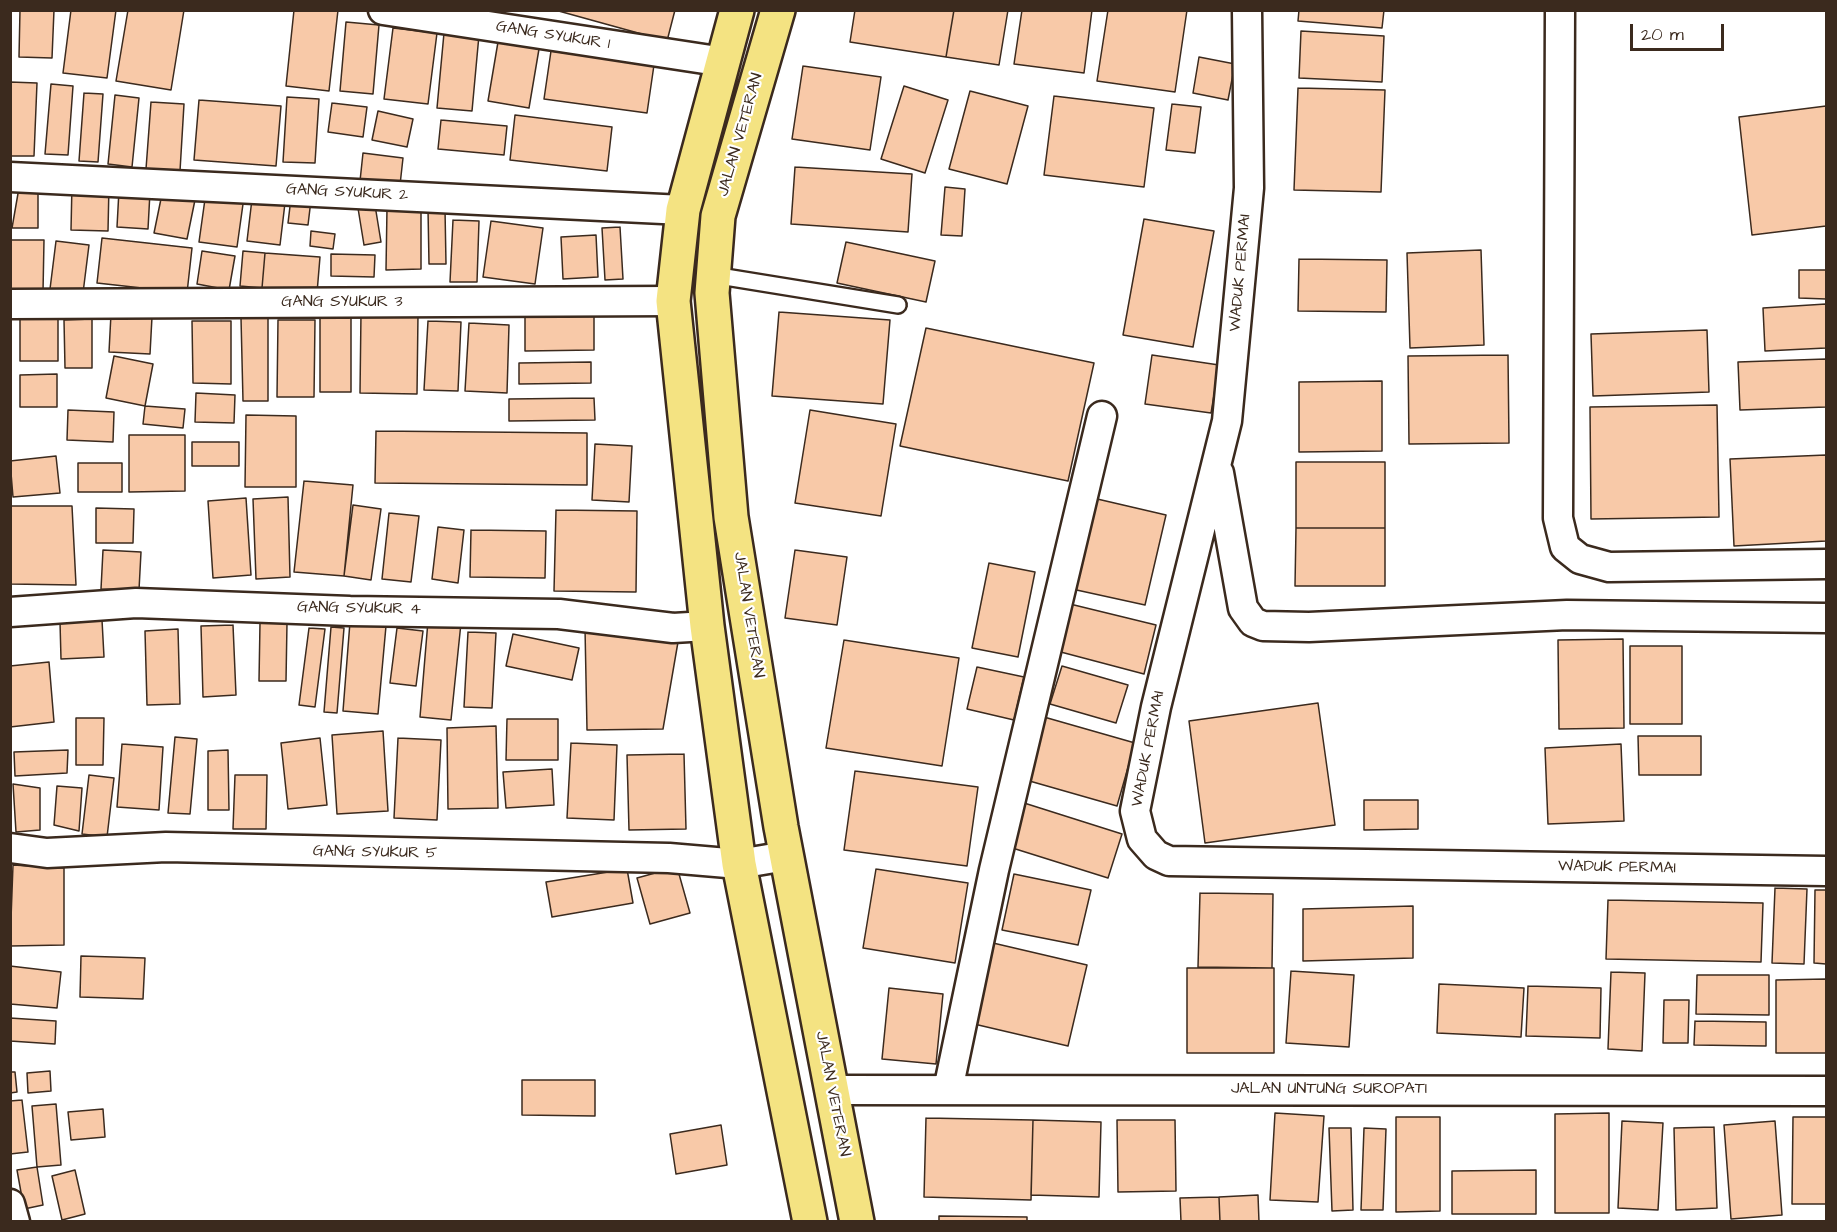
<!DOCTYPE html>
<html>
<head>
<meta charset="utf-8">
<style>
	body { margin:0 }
	#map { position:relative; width:1837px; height:1232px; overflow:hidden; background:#fff; font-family:"Architects Daughter",sans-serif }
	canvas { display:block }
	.frame { position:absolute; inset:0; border:12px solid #3b2a1e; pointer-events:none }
	.scale { position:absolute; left:1630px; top:24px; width:94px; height:27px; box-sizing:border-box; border:3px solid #3b2a1e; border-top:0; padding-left:8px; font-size:18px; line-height:21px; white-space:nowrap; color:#3b2a1e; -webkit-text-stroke:4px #fff; paint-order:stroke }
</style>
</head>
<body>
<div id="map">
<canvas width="1837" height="1232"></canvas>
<div class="frame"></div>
<div class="scale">20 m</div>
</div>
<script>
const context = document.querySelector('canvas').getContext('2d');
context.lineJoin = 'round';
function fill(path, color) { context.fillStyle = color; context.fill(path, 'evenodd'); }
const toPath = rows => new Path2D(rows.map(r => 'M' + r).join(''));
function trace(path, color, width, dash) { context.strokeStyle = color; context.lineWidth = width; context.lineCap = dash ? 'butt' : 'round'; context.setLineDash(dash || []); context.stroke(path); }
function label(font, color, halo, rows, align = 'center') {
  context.font = font + ' "Architects Daughter",sans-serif'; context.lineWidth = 4.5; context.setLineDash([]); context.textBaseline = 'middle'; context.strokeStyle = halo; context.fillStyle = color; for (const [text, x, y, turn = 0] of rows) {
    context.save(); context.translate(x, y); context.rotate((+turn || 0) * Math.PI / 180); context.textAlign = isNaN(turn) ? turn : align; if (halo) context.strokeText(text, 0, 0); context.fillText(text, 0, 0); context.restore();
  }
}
const building = toPath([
	[20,10,54,10,52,58,19,57,20,10],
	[71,10,116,10,107,78,63,73,71,10],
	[128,10,184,10,171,90,116,81,128,10],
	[294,10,338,10,329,91,286,86,294,10],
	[555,10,675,10,667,41,555,10],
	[855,10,954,10,946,57,850,42,855,10],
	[954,10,1008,10,999,65,946,57,954,10],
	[1022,10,1092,10,1084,73,1014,64,1022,10],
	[1108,10,1187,10,1175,92,1097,81,1108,10],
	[1299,10,1384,10,1382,28,1298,21,1299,10],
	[346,22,379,25,373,94,340,91,346,22],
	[393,28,437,33,428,104,384,99,393,28],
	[1301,31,1384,36,1382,82,1299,78,1301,31],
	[444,33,479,35,472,111,437,108,444,33],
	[498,42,539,49,529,108,488,101,498,42],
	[551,51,654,65,647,113,544,99,551,51],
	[1199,57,1235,64,1228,100,1193,93,1199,57],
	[803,66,881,77,870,150,792,139,803,66],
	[10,82,37,83,34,156,10,156,10,82],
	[51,84,73,86,68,155,45,154,51,84],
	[904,86,948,100,925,173,881,159,904,86],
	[1298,88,1385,90,1381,192,1294,190,1298,88],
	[970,91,1028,106,1007,184,949,169,970,91],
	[84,93,103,94,98,162,79,161,84,93],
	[115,95,139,98,132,167,108,164,115,95],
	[1054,96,1154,108,1144,187,1044,175,1054,96],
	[287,97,319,99,315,163,283,162,287,97],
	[199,100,281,106,276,166,194,160,199,100],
	[151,102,184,104,180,171,146,169,151,102],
	[332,103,367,107,363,137,328,132,332,103],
	[1172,104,1201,107,1195,153,1166,150,1172,104],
	[1826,106,1826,226,1752,235,1739,117,1826,106],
	[378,111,413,119,407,147,372,140,378,111],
	[515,115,612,127,607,171,510,160,515,115],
	[441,120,507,126,504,155,438,149,441,120],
	[363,153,403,158,400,185,360,181,363,153],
	[795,167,912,174,908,232,791,224,795,167],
	[38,181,38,228,12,228,20,182,38,181],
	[72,184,109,185,108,231,71,230,72,184],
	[945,187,965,189,962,236,941,235,945,187],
	[163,189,196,195,187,239,154,233,163,189],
	[119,190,150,192,148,229,117,227,119,190],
	[206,192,244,197,237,247,199,242,206,192],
	[291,198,311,200,308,225,288,223,291,198],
	[252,199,285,203,280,245,247,241,252,199],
	[374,199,381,242,364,245,357,202,374,199],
	[387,208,421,208,421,269,386,270,387,208],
	[428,209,445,209,446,264,429,264,428,209],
	[1144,219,1214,231,1193,347,1123,335,1144,219],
	[453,220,479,221,477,282,450,282,453,220],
	[491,221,543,228,535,284,483,277,491,221],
	[620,227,623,279,605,280,602,228,620,227],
	[311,231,335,234,333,249,310,246,311,231],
	[596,235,598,277,563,279,561,237,596,235],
	[102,238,192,248,187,293,97,283,102,238],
	[10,240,44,240,43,292,10,292,10,240],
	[56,241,89,245,83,293,50,289,56,241],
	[846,242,935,261,926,302,837,283,846,242],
	[1481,250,1484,345,1410,348,1407,253,1481,250],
	[202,251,235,256,229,290,197,284,202,251],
	[243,251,265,253,262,288,240,286,243,251],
	[265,253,320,257,317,293,262,288,265,253],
	[331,254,375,255,374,277,331,276,331,254],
	[1299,259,1387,260,1386,312,1298,311,1299,259],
	[1799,270,1826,270,1826,299,1799,298,1799,270],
	[1826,304,1826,348,1765,351,1763,308,1826,304],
	[320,308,351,308,351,392,320,392,320,308],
	[594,312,594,350,525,351,525,313,594,312],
	[779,312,890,320,883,404,772,396,779,312],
	[361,313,418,314,417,394,360,393,361,313],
	[111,314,152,317,150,354,109,352,111,314],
	[58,317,58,361,20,361,20,318,58,317],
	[268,317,268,401,243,401,241,318,268,317],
	[92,319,92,368,65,368,64,320,92,319],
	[278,320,315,320,314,397,277,397,278,320],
	[192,321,231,321,231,384,193,383,192,321],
	[428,321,461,322,458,391,424,390,428,321],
	[469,323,509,325,507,393,465,391,469,323],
	[926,328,1094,363,1068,481,900,446,926,328],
	[1707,330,1709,392,1593,396,1591,334,1707,330],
	[1152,355,1219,365,1211,413,1145,404,1152,355],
	[1508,355,1509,443,1409,444,1408,356,1508,355],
	[114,356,153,364,145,406,106,398,114,356],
	[1826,359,1826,407,1740,410,1738,362,1826,359],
	[591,362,591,383,519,384,519,363,591,362],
	[57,374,57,407,20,407,20,375,57,374],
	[1382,381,1382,451,1299,452,1299,382,1382,381],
	[196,393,235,395,234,423,195,422,196,393],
	[594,398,595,420,509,421,509,399,594,398],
	[1717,405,1719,517,1591,519,1590,407,1717,405],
	[145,406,185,409,183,428,143,424,145,406],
	[68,410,114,412,113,442,67,440,68,410],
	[810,410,896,424,881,516,795,503,810,410],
	[246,415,296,416,296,487,245,487,246,415],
	[376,431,587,433,587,485,375,483,376,431],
	[129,435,185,435,185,491,129,492,129,435],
	[192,442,239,442,239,466,192,466,192,442],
	[595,444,632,446,629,502,592,500,595,444],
	[1826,455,1826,541,1734,546,1730,459,1826,455],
	[56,456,60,493,13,497,10,461,56,456],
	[1296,462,1385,462,1385,528,1296,528,1296,462],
	[78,463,122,463,122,492,78,492,78,463],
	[304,481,353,485,344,576,294,572,304,481],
	[288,497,290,577,256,579,253,499,288,497],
	[246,498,251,575,213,578,208,501,246,498],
	[1093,498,1166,515,1145,605,1072,589,1093,498],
	[353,505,381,509,371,580,344,576,353,505],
	[10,506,72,506,76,585,10,584,10,506],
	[96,508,134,509,133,543,96,543,96,508],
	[556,510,637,511,636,592,554,591,556,510],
	[389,513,419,516,411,582,382,579,389,513],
	[438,527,464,530,458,583,432,579,438,527],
	[1296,528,1385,528,1385,586,1295,586,1296,528],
	[471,530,546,531,545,578,470,577,471,530],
	[103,550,141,552,139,590,101,589,103,550],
	[795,550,847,557,837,625,785,618,795,550],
	[989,563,1035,572,1018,657,972,648,989,563],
	[1070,604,1156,625,1144,674,1057,651,1070,604],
	[102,620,104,657,61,659,60,622,102,620],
	[428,621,461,623,451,720,420,717,428,621],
	[350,622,386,626,378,714,343,711,350,622],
	[260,623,287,623,286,681,259,681,260,623],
	[233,625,236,695,203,697,201,626,233,625],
	[331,627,344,628,337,713,324,712,331,627],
	[309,628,325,629,315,707,299,705,309,628],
	[397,628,423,631,416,686,390,683,397,628],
	[585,628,678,642,663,729,587,730,585,628],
	[178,629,180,704,147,705,145,631,178,629],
	[468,632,496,633,492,708,464,707,468,632],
	[513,634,579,648,572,680,506,666,513,634],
	[1623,639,1624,728,1559,729,1558,640,1623,639],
	[844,640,959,658,942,766,826,748,844,640],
	[1630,646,1682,646,1682,724,1630,724,1630,646],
	[49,662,54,722,10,727,10,666,49,662],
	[1062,666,1128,685,1116,723,1050,704,1062,666],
	[977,667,1024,677,1014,720,967,709,977,667],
	[1318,703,1335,825,1205,843,1189,721,1318,703],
	[1044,717,1135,743,1117,806,1026,780,1044,717],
	[76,718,104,718,103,765,76,765,76,718],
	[507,719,558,719,558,760,506,760,507,719],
	[496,726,498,808,448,809,447,728,496,726],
	[383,731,388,811,337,814,332,735,383,731],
	[1638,736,1701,736,1701,775,1639,775,1638,736],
	[175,737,197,739,190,814,168,813,175,737],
	[320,738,327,805,288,809,281,743,320,738],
	[398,738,441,740,437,820,394,818,398,738],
	[571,743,617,745,614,820,567,818,571,743],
	[122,744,163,747,159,810,117,807,122,744],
	[1621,744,1624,821,1548,824,1545,748,1621,744],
	[68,750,67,773,15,776,14,752,68,750],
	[228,750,229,810,208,810,208,751,228,750],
	[684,754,686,829,629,830,627,755,684,754],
	[552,769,554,805,506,808,503,772,552,769],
	[855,771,978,787,967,866,844,850,855,771],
	[89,775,114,778,107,837,82,834,89,775],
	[235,775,267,775,266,829,233,829,235,775],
	[13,784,40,788,40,830,16,832,13,784],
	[57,786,82,788,79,831,54,825,57,786],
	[1364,800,1418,800,1418,829,1364,830,1364,800],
	[1021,802,1122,834,1108,878,1006,846,1021,802],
	[13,865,64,868,64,945,10,946,13,865],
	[677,867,690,913,650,924,637,878,677,867],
	[627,869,633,903,552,917,546,882,627,869],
	[876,869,968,883,955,963,863,948,876,869],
	[1014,874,1091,890,1078,945,1002,930,1014,874],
	[1775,888,1807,889,1804,964,1772,963,1775,888],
	[1815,890,1826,890,1826,964,1814,963,1815,890],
	[1200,893,1273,894,1272,968,1198,967,1200,893],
	[1608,900,1763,903,1761,962,1606,959,1608,900],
	[1413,906,1413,958,1303,961,1303,909,1413,906],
	[993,943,1087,965,1068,1046,974,1024,993,943],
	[81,956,145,958,143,999,80,997,81,956],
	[10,966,61,972,57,1008,10,1004,10,966],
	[1187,968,1274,968,1274,1053,1187,1053,1187,968],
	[1291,971,1354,975,1349,1047,1286,1043,1291,971],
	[1611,972,1645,973,1642,1051,1608,1049,1611,972],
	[1697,975,1769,975,1769,1015,1696,1014,1697,975],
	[1826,979,1826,1053,1776,1053,1776,980,1826,979],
	[1439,984,1524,988,1521,1037,1437,1033,1439,984],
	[1528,986,1601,988,1600,1038,1526,1036,1528,986],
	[889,988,943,994,936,1064,882,1059,889,988],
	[1664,1000,1689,1000,1688,1043,1663,1043,1664,1000],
	[10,1018,56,1021,55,1044,10,1041,10,1018],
	[1695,1021,1766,1022,1766,1046,1694,1045,1695,1021],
	[50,1071,51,1091,28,1093,27,1073,50,1071],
	[10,1072,15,1072,17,1092,10,1093,10,1072],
	[522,1080,595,1080,595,1116,522,1115,522,1080],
	[22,1100,28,1152,10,1154,10,1101,22,1100],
	[56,1104,61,1165,37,1167,32,1106,56,1104],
	[103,1109,105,1137,71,1140,68,1112,103,1109],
	[1275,1113,1324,1116,1318,1202,1270,1200,1275,1113],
	[1609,1113,1609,1213,1555,1213,1555,1114,1609,1113],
	[1396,1117,1440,1117,1440,1211,1396,1212,1396,1117],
	[1793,1117,1826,1117,1826,1204,1792,1204,1793,1117],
	[926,1118,1033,1120,1031,1200,924,1197,926,1118],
	[1033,1120,1101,1122,1099,1197,1031,1195,1033,1120],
	[1117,1120,1175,1120,1176,1191,1118,1192,1117,1120],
	[1622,1121,1663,1123,1658,1210,1618,1208,1622,1121],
	[1775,1121,1782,1215,1731,1219,1724,1125,1775,1121],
	[721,1125,727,1165,676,1174,670,1134,721,1125],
	[1714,1127,1717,1208,1676,1210,1674,1128,1714,1127],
	[1329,1128,1351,1128,1353,1210,1332,1211,1329,1128],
	[1364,1128,1386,1129,1383,1210,1361,1210,1364,1128],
	[37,1167,43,1205,24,1209,17,1170,37,1167],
	[75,1170,85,1214,62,1220,52,1176,75,1170],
	[1536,1170,1536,1214,1452,1214,1452,1171,1536,1170],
	[1258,1195,1259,1222,1220,1222,1219,1197,1258,1195],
	[1219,1197,1220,1222,1181,1222,1180,1198,1219,1197],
	[939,1216,1027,1217,1027,1222,939,1222,939,1216]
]);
fill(building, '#f8c9a8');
trace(building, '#3b2a1e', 1.5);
const service = toPath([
	[713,275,898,305]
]);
const minor = toPath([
	[383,10,724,62],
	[1247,10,1249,188,1227,421,1156,707,1135,811,1142,839,1156,855,1169,861,1826,871],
	[1560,10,1558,518,1565,547,1580,559,1609,567,1826,564],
	[10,177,683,210],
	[10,304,673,301],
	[1219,473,1243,608,1253,622,1263,626,1309,627,1567,615,1826,618],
	[10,612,136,603,350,611,559,614,673,628,707,626],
	[10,848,47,853,166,847,669,858,739,864,786,856],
	[831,1090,1826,1091],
	[948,1090,994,870,1102,416],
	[10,1204,15,1222]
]);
const trunk = toPath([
	[737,10,683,210,673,301,707,626,739,864,810,1222],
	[778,10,718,216,712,293,731,517,781,827,857,1222]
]);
trace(service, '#3b2a1e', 20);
trace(minor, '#3b2a1e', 33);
trace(trunk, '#3b2a1e', 38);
trace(service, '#fff', 15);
trace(minor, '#fff', 28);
trace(trunk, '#f4e382', 33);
label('16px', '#3b2a1e', '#fff', [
	["GANG SYUKUR 1",553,36,9],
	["JALAN VETERAN",741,135,-74],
	["GANG SYUKUR 2",347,193,3],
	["WADUK PERMAI",1241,273,-85],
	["GANG SYUKUR 3",342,303],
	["GANG SYUKUR 4",359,609,1],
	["JALAN VETERAN",748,615,81],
	["WADUK PERMAI",1149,749,-79],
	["GANG SYUKUR 5",375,853,1],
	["WADUK PERMAI",1617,868,1],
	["JALAN UNTUNG SUROPATI",1329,1090],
	["JALAN VETERAN",832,1094,79]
]);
</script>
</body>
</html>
